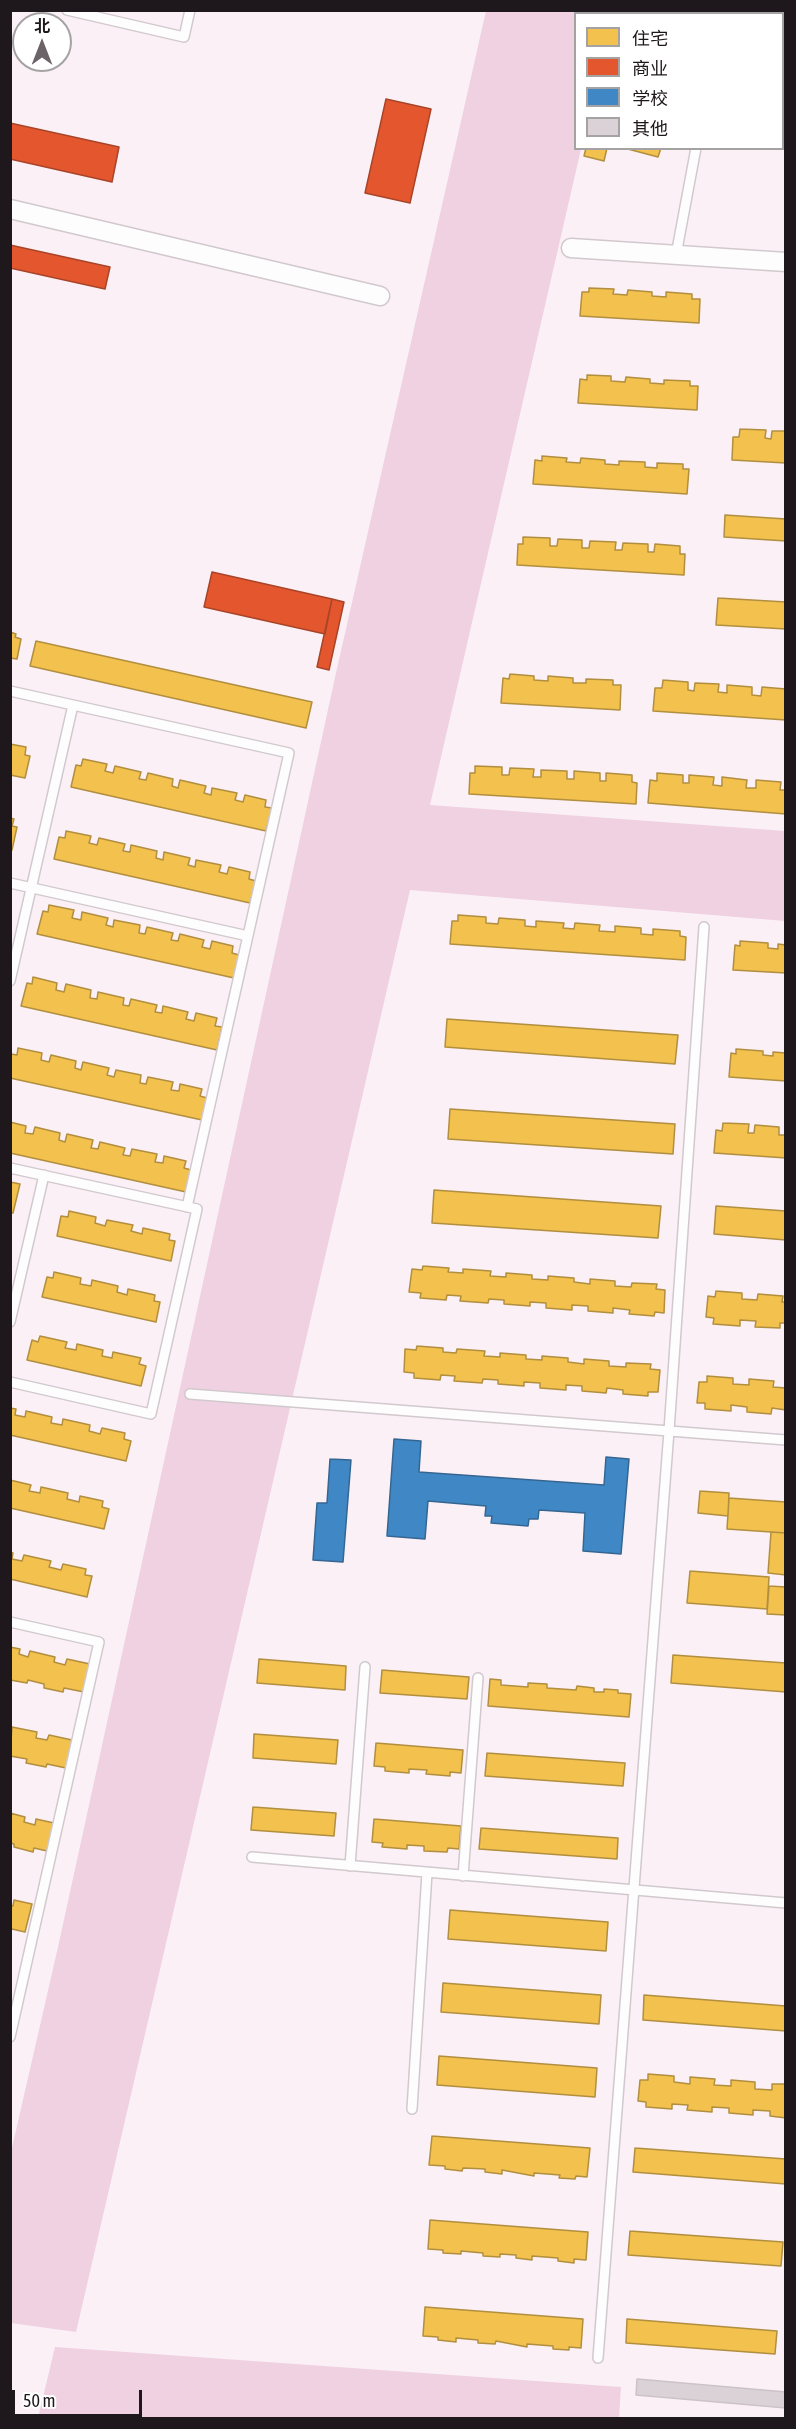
<!DOCTYPE html>
<html>
<head>
<meta charset="utf-8">
<style>
	body { margin:0 }
	#map { position:relative; width:796px; height:2429px; overflow:hidden; background:#fbf0f6; font-family:"Asap Condensed","Noto Sans SC",sans-serif }
	canvas { display:block }
	.frame { position:absolute; inset:0; border:12px solid #1e171b; pointer-events:none }
	.legend { position:absolute; left:574px; top:12px; width:210px; height:138px; box-sizing:border-box; background:#fff; border:2px solid #a5a2a4; margin:0; padding:8px 10px; list-style:none; font-size:18px; color:#1e171b }
	.legend li { display:flex; align-items:center; gap:12px; height:30px }
	.legend b { width:30px; border:2px solid #a5a2a4 }
	.north { position:absolute; left:12px; top:12px; width:60px; height:60px; box-sizing:border-box; background:#fff; border:2px solid #a5a2a4; border-radius:50%; rotate:0deg; font-size:16px; font-weight:700; line-height:24px; text-align:center; color:#1e171b }
	.north::after { content:''; display:block; margin:auto; width:21px; height:27px; background:#6b6368; clip-path:polygon(50% 0,100% 100%,50% 72%,0 100%) }
	.scale { position:absolute; left:12px; top:2390px; width:130px; height:27px; box-sizing:border-box; border:3px solid #1e171b; border-top:0; padding-left:8px; font-size:18px; line-height:21px; white-space:nowrap; color:#1e171b; -webkit-text-stroke:4px #fff; paint-order:stroke }
</style>
</head>
<body>
<div id="map">
<canvas width="796" height="2429"></canvas>
<div class="frame"></div>
<ul class="legend">
<li><b style="height:16px;background:#f2c14e"></b>住宅</li>
<li><b style="height:16px;background:#e4572e"></b>商业</li>
<li><b style="height:16px;background:#3f88c5"></b>学校</li>
<li><b style="height:16px;background:#dbd2d7"></b>其他</li>
</ul>
<div class="north">北</div>
<div class="scale">50 m</div>
</div>
<script>
const context = document.querySelector('canvas').getContext('2d');
context.lineJoin = 'round';
function fill(path, color) { context.fillStyle = color; context.fill(path, 'evenodd'); }
const toPath = rows => new Path2D(rows.map(r => 'M' + r).join(''));
function trace(path, color, width, dash) { context.strokeStyle = color; context.lineWidth = width; context.lineCap = dash ? 'butt' : 'round'; context.setLineDash(dash || []); context.stroke(path); }
fill(toPath([
	[486,11,612,11,611,13,576,14,576,148,581,149,430,805,785,831,785,921,410,890,76,2332,11,2323,11,2152,58,1947,336,673],
	[55,2347,621,2387,619,2418,38,2418]
]), '#efd1e1');
const homes = toPath([
	[621,10,642,10,641,14,620,14,621,10],
	[586,148,607,148,604,161,584,156,586,148],
	[624,148,661,148,658,157,624,148],
	[589,288,614,289,613,294,627,295,628,290,652,292,652,296,666,297,666,292,692,294,692,299,700,299,699,323,580,316,582,292,589,292,589,288],
	[587,375,611,376,611,381,625,382,626,377,650,379,650,383,664,384,664,380,690,381,690,386,698,386,697,410,578,403,580,379,587,380,587,375],
	[740,429,766,430,765,438,771,439,772,431,786,431,786,463,732,460,733,437,739,437,740,429],
	[542,456,567,458,566,462,580,463,581,458,605,460,605,464,619,465,619,461,645,462,645,467,657,468,657,463,683,464,683,469,689,469,687,494,533,484,535,460,542,461,542,456],
	[725,515,786,519,786,541,724,537,725,515],
	[523,537,550,538,550,546,557,546,558,539,582,540,582,548,589,548,590,541,616,542,615,550,622,550,623,543,648,544,648,552,654,552,655,544,680,546,680,554,685,554,684,575,517,565,518,544,523,544,523,537],
	[718,598,786,602,786,629,716,625,718,598],
	[10,632,16,634,15,637,21,639,17,659,10,658,10,632],
	[36,641,312,702,306,728,30,666,36,641],
	[510,674,534,676,534,680,548,681,548,676,573,678,573,683,586,683,586,679,613,680,613,685,621,685,620,710,501,703,503,678,509,679,510,674],
	[663,680,688,682,688,690,694,691,695,683,719,684,718,692,727,693,727,685,752,687,752,695,761,696,762,687,786,689,786,720,653,711,655,688,662,688,663,680],
	[10,744,26,747,25,755,30,756,25,778,10,775,10,744],
	[83,759,107,764,105,771,113,773,115,766,141,772,139,779,146,780,148,773,173,779,172,786,178,788,180,780,206,786,204,793,211,795,212,788,237,793,235,800,243,802,245,795,266,800,265,807,272,808,266,831,71,787,76,765,81,766,83,759],
	[475,766,502,767,502,775,509,775,510,768,534,769,533,777,541,777,541,770,567,771,567,779,574,779,574,771,600,773,600,781,606,781,606,773,632,775,632,782,637,783,636,804,469,794,470,773,475,773,475,766],
	[657,773,683,775,683,783,689,783,689,775,714,777,713,785,722,786,722,777,747,780,746,788,756,788,756,780,781,782,780,790,786,790,786,814,648,803,650,780,657,781,657,773],
	[10,818,14,819,12,826,17,827,12,850,10,849,10,818],
	[66,831,91,836,89,843,97,845,99,838,125,844,123,851,130,852,131,845,157,851,156,858,163,860,164,852,190,858,188,865,195,867,196,860,221,865,219,872,227,874,229,867,250,872,249,879,256,881,250,903,54,859,59,837,65,838,66,831],
	[49,905,74,910,72,918,81,920,82,912,108,918,106,925,113,927,114,920,140,925,139,933,145,934,147,927,173,933,171,940,178,941,180,934,204,940,202,947,210,949,212,941,233,946,232,953,239,955,234,978,37,934,43,911,48,912,49,905],
	[458,915,486,917,486,923,498,924,499,918,525,920,525,926,536,927,536,921,564,923,563,928,574,929,575,923,600,925,599,931,615,932,615,926,641,928,641,934,653,935,653,929,680,931,680,936,686,937,685,960,450,944,452,921,458,921,458,915],
	[740,941,768,943,768,948,778,949,778,944,786,945,786,973,733,970,735,945,740,946,740,941],
	[33,977,57,983,56,990,64,992,66,984,91,990,90,998,97,999,98,992,124,998,123,1005,129,1006,131,999,157,1005,155,1012,162,1013,163,1006,188,1012,186,1019,194,1021,196,1013,217,1018,215,1026,222,1027,217,1050,21,1006,27,983,32,984,33,977],
	[447,1019,678,1035,675,1064,445,1047,447,1019],
	[18,1048,42,1053,41,1060,49,1062,51,1055,76,1061,75,1068,81,1070,83,1062,109,1068,107,1075,114,1077,116,1070,141,1075,140,1083,146,1084,148,1077,173,1082,171,1090,179,1091,180,1084,202,1089,200,1096,207,1098,202,1120,10,1078,11,1054,17,1055,18,1048],
	[736,1049,763,1051,763,1055,773,1056,773,1052,786,1053,786,1081,729,1077,731,1053,736,1054,736,1049],
	[450,1109,675,1124,673,1154,448,1139,450,1109],
	[10,1122,26,1126,25,1133,33,1134,35,1127,60,1133,59,1140,65,1142,67,1134,93,1140,91,1148,98,1149,100,1142,125,1148,123,1155,130,1156,132,1149,157,1154,155,1162,163,1163,164,1156,186,1161,184,1168,191,1170,186,1192,10,1153,10,1122],
	[723,1123,749,1124,748,1133,754,1133,755,1125,779,1127,779,1135,786,1135,786,1158,714,1153,716,1130,722,1131,723,1123],
	[10,1182,20,1184,13,1213,10,1213,10,1182],
	[434,1190,661,1206,658,1238,432,1223,434,1190],
	[716,1206,786,1211,786,1240,714,1234,716,1206],
	[69,1211,96,1217,95,1223,105,1226,107,1220,133,1225,131,1231,142,1234,143,1228,170,1234,169,1240,175,1241,171,1261,57,1236,61,1216,68,1217,69,1211],
	[423,1266,449,1268,448,1272,463,1273,463,1269,491,1271,490,1276,506,1277,506,1273,532,1275,532,1279,548,1280,548,1276,574,1278,574,1282,590,1284,590,1279,615,1281,615,1286,631,1287,632,1283,657,1284,656,1289,665,1290,664,1313,655,1312,654,1316,629,1314,630,1310,613,1308,613,1313,588,1311,588,1306,572,1305,572,1310,546,1308,546,1303,530,1302,530,1306,504,1304,504,1300,489,1299,488,1303,460,1301,461,1296,447,1295,446,1300,420,1298,421,1293,409,1292,412,1269,422,1270,423,1266],
	[54,1272,81,1278,80,1284,91,1286,92,1280,118,1286,117,1292,127,1295,128,1289,155,1295,154,1301,160,1302,156,1322,42,1297,47,1277,53,1278,54,1272],
	[716,1291,742,1293,742,1299,757,1300,758,1294,783,1296,782,1302,786,1302,786,1323,780,1323,780,1328,755,1327,756,1321,740,1320,740,1326,713,1324,714,1318,706,1317,708,1296,715,1297,716,1291],
	[40,1336,67,1342,65,1348,76,1350,77,1344,103,1350,102,1356,112,1358,113,1352,141,1358,139,1364,146,1366,141,1386,27,1360,32,1340,38,1342,40,1336],
	[417,1346,443,1348,443,1352,456,1353,457,1349,485,1351,484,1356,500,1357,500,1353,526,1355,526,1359,542,1360,542,1356,568,1358,568,1362,584,1364,584,1359,609,1361,609,1366,626,1367,626,1363,651,1364,650,1369,660,1370,658,1392,648,1392,648,1396,623,1394,623,1390,607,1388,606,1393,582,1391,582,1386,566,1385,566,1390,540,1388,540,1383,524,1382,524,1386,498,1384,498,1380,483,1379,482,1383,454,1381,455,1376,441,1375,440,1380,414,1378,414,1373,404,1372,405,1349,416,1350,417,1346],
	[707,1376,733,1378,733,1384,749,1385,749,1379,774,1381,773,1387,786,1388,786,1410,772,1408,771,1414,747,1412,747,1407,731,1405,731,1411,705,1409,705,1403,697,1403,699,1382,707,1382,707,1376],
	[10,1408,16,1409,15,1415,25,1417,26,1411,52,1417,51,1423,62,1425,63,1419,90,1425,89,1431,100,1434,102,1428,125,1433,124,1439,131,1441,126,1461,10,1435,10,1408],
	[10,1480,31,1485,29,1491,40,1493,41,1487,68,1493,67,1499,79,1502,80,1496,103,1501,102,1507,109,1509,104,1529,10,1508,10,1480],
	[700,1491,729,1493,728,1516,698,1513,700,1491],
	[729,1498,786,1502,786,1533,727,1529,729,1498],
	[771,1532,786,1533,786,1575,768,1573,771,1532],
	[10,1552,13,1553,12,1559,22,1561,24,1555,51,1561,49,1567,61,1570,63,1564,86,1569,85,1575,92,1576,87,1597,10,1579,10,1552],
	[690,1571,769,1577,767,1609,687,1603,690,1571],
	[769,1586,786,1587,786,1615,767,1614,769,1586],
	[10,1647,20,1649,19,1654,28,1657,30,1651,55,1657,54,1662,65,1665,67,1659,90,1664,84,1692,64,1688,63,1692,44,1688,44,1684,28,1680,27,1683,10,1680,10,1647],
	[673,1655,786,1663,786,1692,671,1683,673,1655],
	[259,1659,346,1666,345,1690,257,1683,259,1659],
	[382,1670,469,1677,467,1699,380,1693,382,1670],
	[490,1679,501,1680,501,1685,528,1687,528,1683,547,1684,547,1688,576,1690,577,1686,594,1688,594,1692,604,1692,604,1689,618,1690,618,1693,631,1694,629,1717,488,1706,490,1679],
	[12,1727,37,1732,36,1738,47,1740,49,1735,72,1740,66,1768,47,1764,46,1767,26,1763,27,1759,10,1756,12,1727],
	[254,1734,338,1740,336,1764,253,1758,254,1734],
	[376,1743,463,1750,461,1773,450,1772,450,1776,426,1774,427,1770,409,1769,409,1773,385,1771,385,1767,374,1766,376,1743],
	[487,1753,625,1763,623,1786,485,1776,487,1753],
	[253,1807,336,1813,334,1836,251,1830,253,1807],
	[10,1813,25,1817,24,1822,35,1825,36,1819,54,1823,47,1851,34,1848,33,1852,14,1847,14,1844,10,1843,10,1813],
	[374,1819,461,1826,459,1849,448,1848,447,1852,424,1851,424,1846,407,1845,407,1849,382,1847,383,1843,372,1842,374,1819],
	[481,1828,618,1838,617,1859,479,1849,481,1828],
	[14,1900,32,1904,25,1932,12,1929,10,1933,10,1905,13,1906,14,1900],
	[450,1910,608,1922,606,1951,448,1939,450,1910],
	[443,1983,601,1995,599,2024,441,2012,443,1983],
	[644,1995,786,2006,786,2031,643,2020,644,1995],
	[439,2056,597,2068,595,2097,437,2085,439,2056],
	[648,2074,674,2076,674,2082,690,2084,690,2077,715,2079,714,2085,731,2086,731,2080,755,2082,755,2089,772,2090,772,2084,786,2084,786,2118,770,2116,770,2111,753,2110,753,2115,729,2113,729,2108,712,2107,712,2112,687,2110,688,2105,672,2104,672,2109,646,2107,646,2102,638,2101,640,2080,648,2080,648,2074],
	[432,2136,590,2148,587,2177,576,2176,575,2179,559,2178,560,2175,534,2173,534,2176,502,2170,502,2174,485,2172,485,2169,463,2168,462,2171,445,2169,445,2166,429,2165,432,2136],
	[635,2148,786,2159,786,2184,633,2172,635,2148],
	[430,2220,588,2232,586,2260,574,2259,574,2263,558,2261,558,2258,532,2256,532,2260,516,2258,516,2255,500,2254,500,2257,483,2256,483,2253,461,2251,461,2254,443,2253,443,2250,428,2249,430,2220],
	[630,2231,783,2242,781,2266,628,2255,630,2231],
	[425,2307,583,2319,581,2348,569,2347,569,2350,553,2349,553,2346,527,2344,527,2347,496,2341,495,2344,478,2343,478,2340,456,2338,456,2342,438,2340,438,2337,423,2336,425,2307],
	[627,2319,777,2331,775,2354,626,2343,627,2319]
]);
fill(homes, '#f2c14e');
trace(homes, '#b28e3f', 1.5);
const shops = toPath([
	[386,99,431,109,410,203,365,193,386,99],
	[10,123,119,147,112,182,10,159,10,123],
	[10,245,110,267,105,289,10,268,10,245],
	[212,572,332,599,325,634,204,607,212,572],
	[332,599,344,602,329,670,317,667,332,599]
]);
fill(shops, '#e4572e');
trace(shops, '#a94428', 1.5);
const schools = toPath([
	[394,1439,421,1441,419,1472,604,1485,606,1457,629,1459,621,1554,583,1551,585,1513,539,1510,538,1519,529,1519,528,1526,491,1523,492,1516,485,1516,486,1506,428,1501,425,1539,387,1536,394,1439],
	[330,1459,351,1460,343,1562,313,1560,317,1503,327,1503,330,1459]
]);
fill(schools, '#3f88c5');
trace(schools, '#356692', 1.5);
const building = toPath([
	[637,2379,786,2392,786,2408,636,2395,637,2379]
]);
fill(building, '#dbd2d7');
trace(building, '#cbc3c7', 1.5);
const lane = toPath([
	[67,10,184,37,190,10],
	[721,14,722,10],
	[676,255,696,148],
	[10,691,289,753,187,1207],
	[10,883,248,936],
	[10,981,73,705],
	[10,1168,197,1209,151,1414,10,1382],
	[10,1322,44,1175],
	[190,1394,786,1440],
	[10,1622,99,1642,10,2037],
	[252,1857,786,1903],
	[350,1866,365,1667],
	[463,1876,478,1678],
	[412,2109,427,1873],
	[598,2358,669,1431,704,927]
]);
const street = toPath([
	[10,209,380,296],
	[571,248,786,262]
]);
trace(lane, '#d1c9cd', 12);
trace(street, '#d1c9cd', 21);
trace(lane, '#fefdfe', 9);
trace(street, '#fefdfe', 18);
</script>
</body>
</html>
